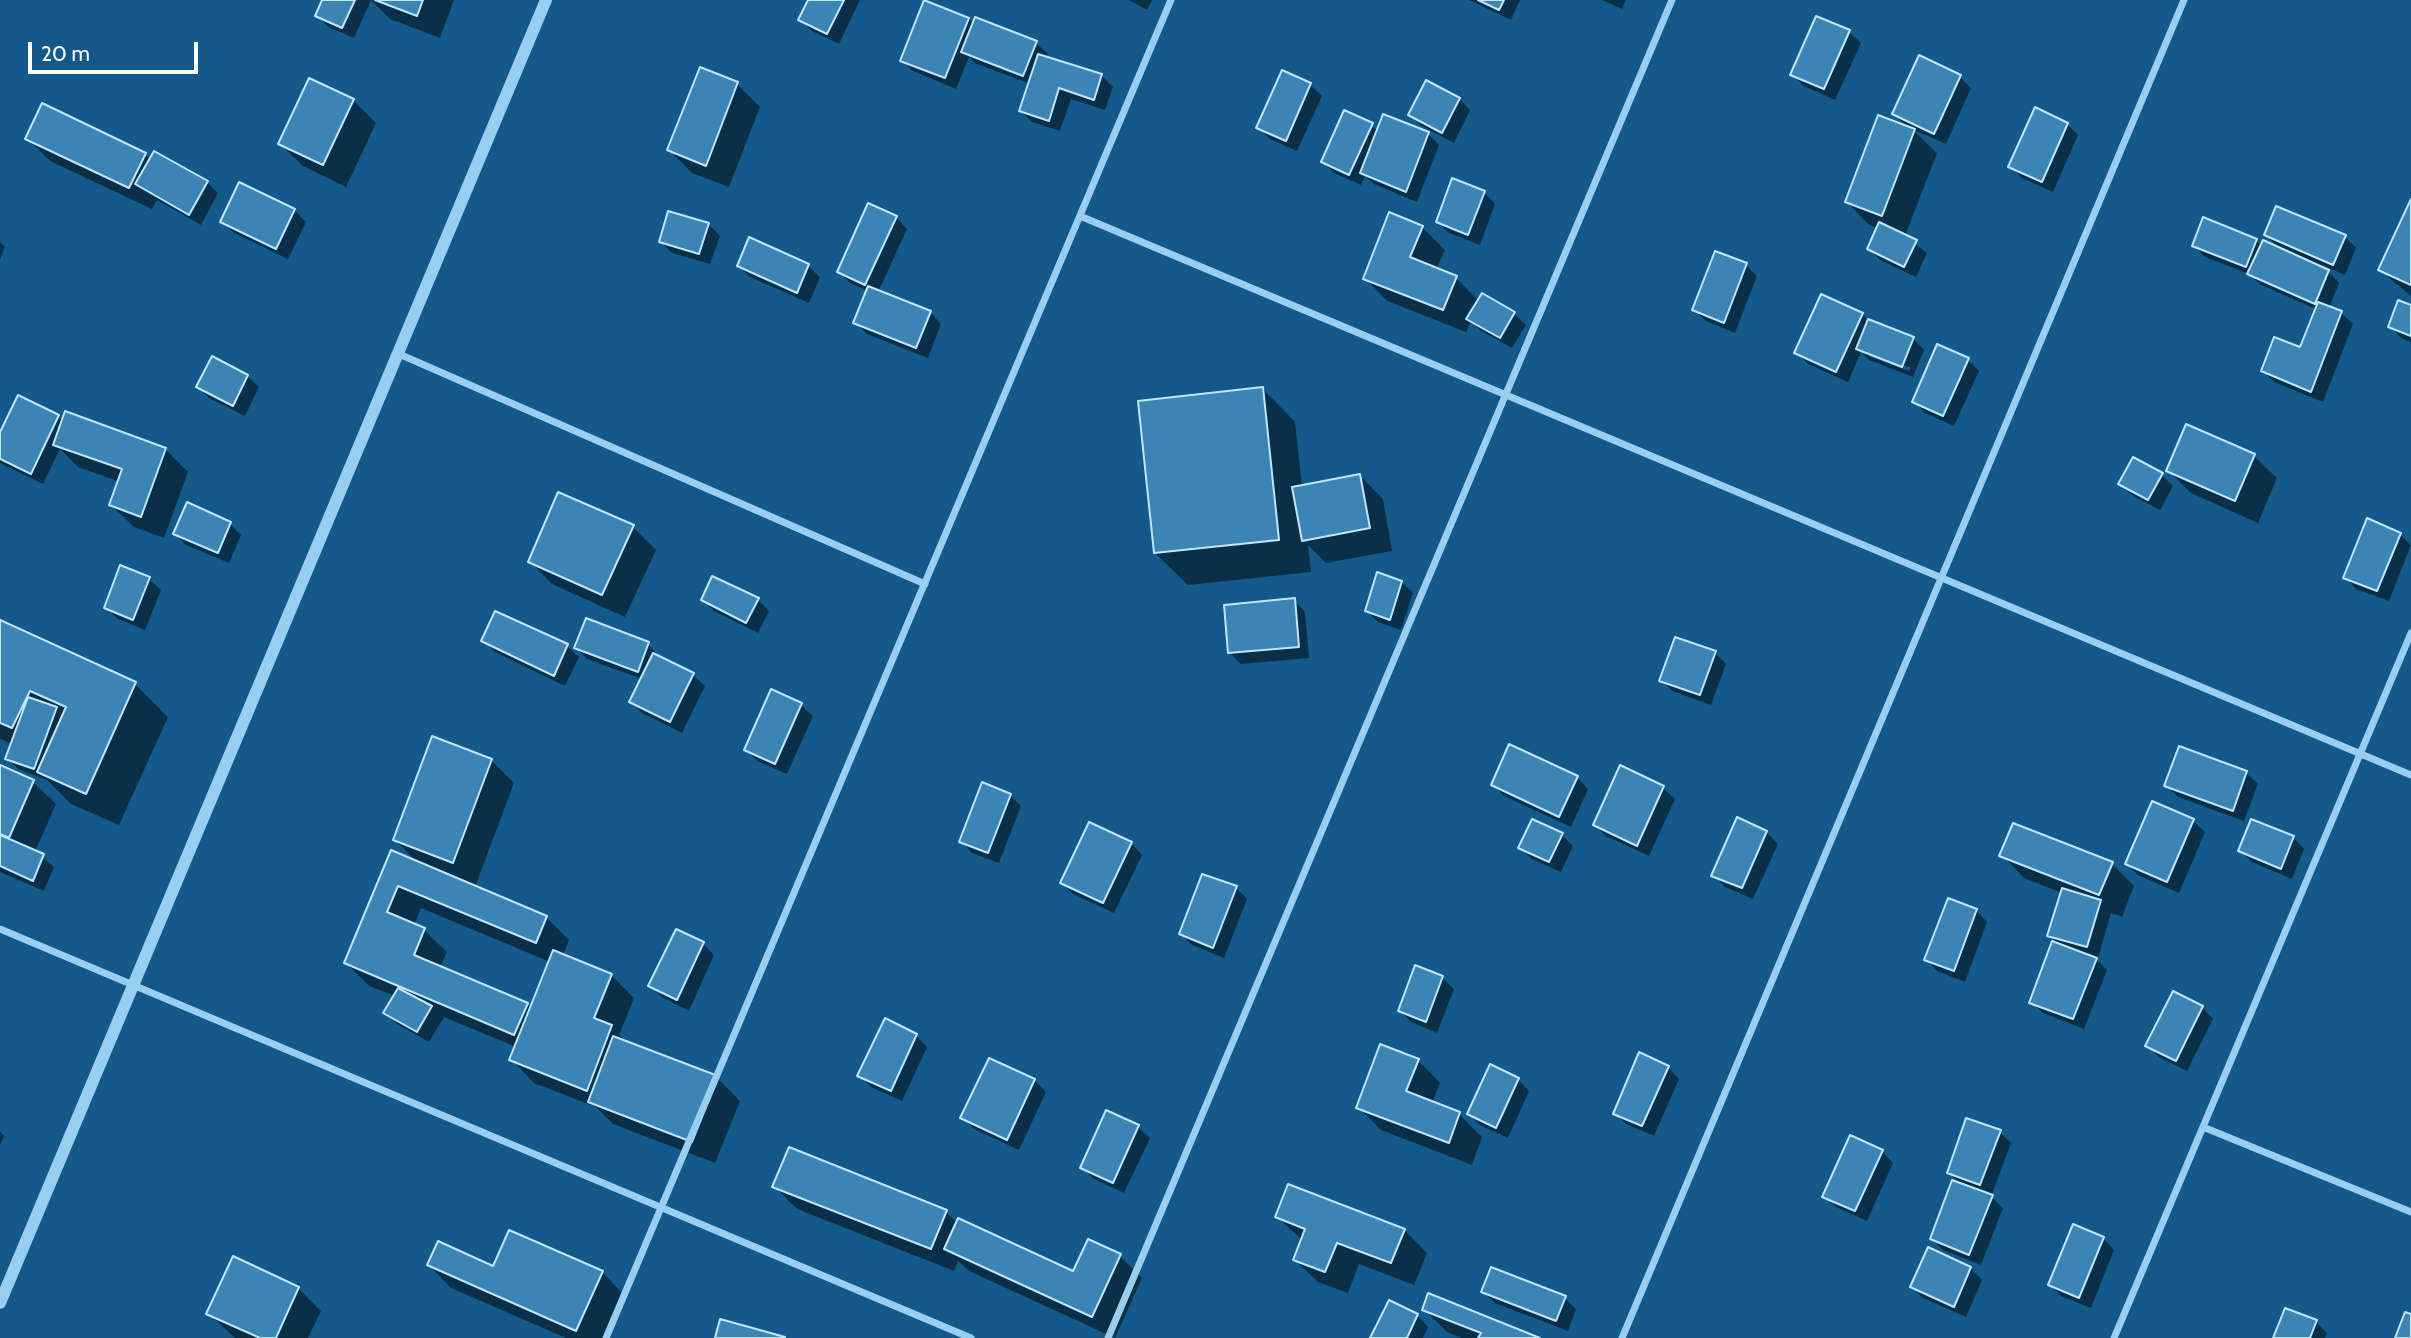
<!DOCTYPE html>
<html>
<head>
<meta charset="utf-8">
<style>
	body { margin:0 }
	#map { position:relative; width:2411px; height:1338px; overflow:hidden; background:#135a8a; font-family:Cabin,sans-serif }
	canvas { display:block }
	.scale { position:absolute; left:28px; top:42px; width:170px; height:32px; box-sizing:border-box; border:4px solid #fff; border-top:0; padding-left:9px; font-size:21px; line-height:24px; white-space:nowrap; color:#fff; -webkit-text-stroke:5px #135a8a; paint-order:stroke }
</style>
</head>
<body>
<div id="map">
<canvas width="2411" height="1338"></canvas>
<div class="scale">20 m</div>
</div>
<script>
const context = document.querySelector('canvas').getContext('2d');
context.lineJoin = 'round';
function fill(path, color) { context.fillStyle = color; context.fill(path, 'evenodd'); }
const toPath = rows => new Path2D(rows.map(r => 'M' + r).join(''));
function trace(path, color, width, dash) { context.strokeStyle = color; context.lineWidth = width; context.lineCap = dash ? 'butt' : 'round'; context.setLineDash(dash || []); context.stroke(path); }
fill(toPath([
	[324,0,371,0,354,38,328,27,317,15],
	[371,0,454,0,440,38,390,19],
	[810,0,860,0,839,44,812,31,800,20],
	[1129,0,1152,0,1147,10],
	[1469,0,1520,0,1511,20],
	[1602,0,1626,0,1622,9],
	[969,19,974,24,1036,43,1048,54,1046,58,1101,75,1113,87,1105,110,1071,99,1060,131,1032,122,1021,111,1030,84,975,63,969,57,956,89,913,71,902,60],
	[1849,32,1861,43,1835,100,1804,86,1792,75],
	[1283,72,1310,85,1322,96,1297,151,1270,139,1258,128],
	[1960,77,1971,88,1946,144,1912,129,1937,153,1905,236,1927,253,1916,277,1880,260,1869,249,1878,228,1869,225,1847,202,1909,129,1894,114],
	[737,84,760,107,729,187,692,173,669,150],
	[1459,99,1470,110,1454,143,1422,126,1410,115],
	[353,100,376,123,346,187,303,166,280,144],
	[1345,112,1379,131,1428,134,1439,145,1417,202,1374,184,1365,176,1361,185,1334,173,1323,161],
	[2067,124,2078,135,2053,192,2022,178,2010,166],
	[27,138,145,154,151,160,207,182,218,193,201,225,157,200,152,209,50,161],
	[1484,192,1495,204,1480,245,1449,233,1438,222],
	[2411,203,2411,296,2380,270],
	[294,210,306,222,288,259,234,233,222,221],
	[896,217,907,229,878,292,930,312,941,324,928,358,867,334,855,322,868,291,850,283,839,272],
	[708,224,720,236,710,264,672,253,661,242],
	[1422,227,1445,250,1436,270,1456,278,1479,301,1482,295,1514,313,1526,325,1512,348,1480,330,1471,321,1466,332,1387,301,1365,278],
	[2266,235,2345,237,2356,248,2345,275,2322,265,2339,283,2329,308,2341,313,2353,324,2323,402,2274,382,2263,371,2300,349,2316,309,2261,285,2249,274,2205,257,2194,245,2256,240,2262,246,2280,249],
	[750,239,808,266,820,277,809,303,750,277,739,266],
	[0,242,5,247,0,260],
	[1746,265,1757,276,1735,333,1706,321,1694,310],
	[2411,306,2411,342,2401,338,2390,326],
	[1862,314,1871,322,1913,338,1924,350,1913,377,1869,360,1861,352,1848,382,1808,364,1796,352],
	[1869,352,1911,368,1909,371,1869,356],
	[1968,360,1979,371,1954,426,1925,413,1914,401],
	[247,376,259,387,245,416,209,398,198,387],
	[1263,389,1295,422,1302,487,1360,476,1383,499,1392,551,1326,563,1308,545,1311,572,1188,585,1155,553],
	[58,416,63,421,165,449,188,472,164,538,134,527,111,505,120,482,78,467,60,449,43,484,0,463,0,436],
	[2254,456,2277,478,2258,523,2191,493,2168,470],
	[2162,475,2173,486,2160,510,2132,495,2120,484],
	[230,524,241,535,229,563,186,545,175,534],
	[633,527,656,550,625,617,552,584,530,561],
	[2400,534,2411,545,2389,601,2356,589,2345,577],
	[149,579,161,590,145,630,118,619,106,608],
	[1401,582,1413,593,1401,630,1378,622,1367,611],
	[703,600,758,600,769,611,758,633,714,611],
	[1294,600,1305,612,1309,658,1241,664,1230,653],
	[0,622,135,684,168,717,119,825,71,804,47,780,18,769,7,758,12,744,0,739],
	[484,641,567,646,579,657,565,686,495,652],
	[648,644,659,657,693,675,705,686,682,733,642,713,631,702,642,679,587,659,576,647],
	[1715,653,1726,664,1711,705,1672,691,1661,680],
	[772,691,801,705,813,716,787,774,757,761,746,749],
	[2180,748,2246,773,2258,784,2244,821,2178,797,2166,785],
	[491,760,514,783,475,887,546,917,569,940,563,955,611,975,634,998,619,1035,628,1043,717,1078,740,1101,715,1163,613,1124,596,1107,534,1083,512,1060,516,1047,444,1017,429,1042,397,1024,385,1012,395,996,369,986,346,963,392,852,419,864,395,840],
	[421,908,550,962,532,1009,527,1004,440,968,447,952,424,930,414,925],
	[0,767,33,782,56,804,35,852,54,867,44,891,0,872],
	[1621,768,1663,788,1675,799,1649,856,1606,836,1595,825],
	[1577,777,1588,789,1571,827,1504,796,1493,784],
	[1010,795,1021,806,999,863,972,853,961,841],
	[2193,821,2205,832,2179,893,2138,875,2127,864],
	[1766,832,1778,844,1753,899,1725,887,1714,875],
	[1562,835,1573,846,1561,872,1532,859,1520,848],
	[2293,837,2304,849,2292,879,2252,862,2240,851],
	[1131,843,1142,855,1114,913,1073,894,1062,883],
	[2002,855,2112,864,2134,886,2122,917,2111,913,2098,958,2093,956,2107,970,2084,1029,2043,1013,2031,1002,2059,945,2049,935,2062,893,2024,878],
	[1236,888,1247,899,1224,958,1192,945,1181,934],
	[1976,910,1987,922,1965,982,1937,971,1926,959],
	[703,944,714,955,689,1011,662,997,651,986],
	[1416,968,1442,978,1454,989,1437,1033,1411,1022,1400,1011],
	[2202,1007,2213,1019,2187,1071,2159,1057,2147,1045],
	[916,1035,927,1047,902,1101,871,1087,859,1075],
	[1418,1060,1440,1083,1432,1103,1459,1114,1482,1137,1472,1165,1381,1130,1358,1107],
	[1668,1067,1679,1079,1654,1136,1626,1124,1615,1113],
	[1518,1079,1529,1091,1508,1138,1480,1125,1469,1114],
	[1034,1080,1046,1092,1019,1150,974,1129,962,1117],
	[1107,1112,1138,1127,1150,1138,1124,1193,1094,1179,1082,1168],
	[0,1131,4,1136,0,1145],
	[2000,1132,2011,1143,1991,1197,2003,1208,1981,1265,1943,1250,1932,1239,1962,1186,1949,1173],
	[1882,1151,1893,1163,1867,1221,1836,1207,1824,1196],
	[774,1186,946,1212,957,1223,1073,1273,1120,1256,1142,1278,1115,1338,969,1271,958,1261,954,1271,797,1209],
	[1277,1217,1404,1230,1427,1253,1414,1285,1359,1264,1348,1293,1318,1282,1295,1260,1303,1241],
	[2103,1238,2114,1250,2091,1308,2061,1296,2050,1285],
	[1928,1250,1970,1268,1982,1280,1966,1317,1923,1298,1912,1287],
	[429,1265,602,1272,624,1295,605,1338,566,1338,451,1288],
	[298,1288,321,1311,308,1338,235,1338,208,1313],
	[1483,1292,1565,1298,1576,1309,1568,1331,1495,1303],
	[1424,1309,1536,1338,1462,1338,1447,1332],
	[1417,1315,1428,1327,1423,1338,1372,1338],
	[2316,1322,2327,1333,2325,1338,2275,1338]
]), '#0007');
const building = toPath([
	[322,0,355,0,342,28,315,16,322,0],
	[375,0,423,0,417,16,375,0],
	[808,0,844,0,827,34,798,20,808,0],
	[924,0,969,18,945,78,900,61,924,0],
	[1478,0,1504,0,1499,10,1478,0],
	[1816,16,1850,30,1824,89,1790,75,1816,16],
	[975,17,1037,41,1023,76,961,52,975,17],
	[1038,54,1102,74,1094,100,1059,88,1049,121,1019,111,1038,54],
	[1919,55,1961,75,1934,134,1892,114,1919,55],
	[700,67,738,82,706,166,667,150,700,67],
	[1282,70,1311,83,1286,141,1256,128,1282,70],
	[309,78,354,99,323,165,278,144,309,78],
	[1426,80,1460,98,1442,133,1408,115,1426,80],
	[42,103,146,153,129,188,25,139,42,103],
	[2035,107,2068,123,2042,182,2008,167,2035,107],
	[1344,110,1373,123,1349,175,1321,162,1344,110],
	[1383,114,1429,132,1406,192,1360,173,1383,114],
	[1878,115,1915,129,1882,216,1845,202,1878,115],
	[154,151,208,181,189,215,135,184,154,151],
	[1452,178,1485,191,1468,235,1436,222,1452,178],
	[239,182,295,209,276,249,220,222,239,182],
	[2411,199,2411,285,2378,270,2411,199],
	[868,203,897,216,865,285,837,272,868,203],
	[2276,206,2346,235,2333,265,2264,235,2276,206],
	[668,211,709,223,699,254,659,242,668,211],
	[1389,212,1423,226,1410,257,1457,276,1443,310,1363,279,1389,212],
	[2203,217,2257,239,2246,267,2192,246,2203,217],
	[1879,222,1917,240,1904,267,1867,249,1879,222],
	[749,237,809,264,797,293,737,266,749,237],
	[2263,240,2329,270,2315,304,2247,274,2263,240],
	[1715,251,1747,263,1724,323,1692,310,1715,251],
	[868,286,931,311,916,348,853,323,868,286],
	[1482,293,1515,312,1500,338,1466,319,1482,293],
	[1821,294,1863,313,1836,372,1794,353,1821,294],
	[2398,300,2411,305,2411,336,2388,327,2398,300],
	[2318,302,2342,311,2311,392,2261,371,2274,337,2300,347,2318,302],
	[1868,319,1914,337,1902,367,1856,349,1868,319],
	[1937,344,1969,358,1943,416,1912,402,1937,344],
	[212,356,248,375,233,406,196,387,212,356],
	[1263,387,1279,540,1154,553,1138,401,1263,387],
	[18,395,59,415,31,474,0,459,0,432,18,395],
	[65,411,166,448,141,517,109,505,122,469,53,445,65,411],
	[2186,424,2255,454,2235,501,2166,471,2186,424],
	[2133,457,2163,473,2148,500,2118,484,2133,457],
	[1360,474,1370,528,1302,541,1292,487,1360,474],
	[558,492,634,525,602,595,528,562,558,492],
	[187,502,231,522,218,553,173,534,187,502],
	[2367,518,2401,533,2377,591,2343,578,2367,518],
	[120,565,150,577,133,620,104,608,120,565],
	[1377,572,1402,581,1390,620,1365,611,1377,572],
	[712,576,759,598,746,623,701,600,712,576],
	[1295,598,1299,647,1228,653,1224,605,1295,598],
	[495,611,568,644,554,676,481,641,495,611],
	[586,618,649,642,638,672,574,648,586,618],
	[0,620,136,682,86,794,37,772,66,707,30,691,12,728,0,723,0,620],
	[1675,637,1716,651,1700,695,1659,681,1675,637],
	[653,653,694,673,670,722,629,702,653,653],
	[771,689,802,703,775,764,744,750,771,689],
	[28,697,57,707,34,769,5,759,28,697],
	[432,736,492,759,453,863,393,840,432,736],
	[1509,744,1578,776,1559,817,1491,785,1509,744],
	[2179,746,2247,771,2233,811,2164,786,2179,746],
	[0,765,34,780,9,838,0,834,0,765],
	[1620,765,1664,786,1637,846,1593,825,1620,765],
	[982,782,1011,794,988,853,959,842,982,782],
	[2152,801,2194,819,2167,882,2125,864,2152,801],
	[1737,817,1767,831,1742,888,1711,876,1737,817],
	[1532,819,1563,833,1549,862,1518,848,1532,819],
	[2251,819,2294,836,2281,869,2238,851,2251,819],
	[1089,822,1132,842,1103,903,1060,883,1089,822],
	[2013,823,2113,862,2099,895,1999,856,2013,823],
	[0,835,44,854,33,881,0,866,0,835],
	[391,850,547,916,536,943,398,886,387,912,425,928,414,955,528,1003,514,1035,344,963,391,850],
	[1202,874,1237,886,1213,948,1179,934,1202,874],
	[2062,888,2101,900,2087,947,2047,936,2062,888],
	[1948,898,1977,909,1954,971,1924,960,1948,898],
	[676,929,704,942,677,1000,648,986,676,929],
	[2052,941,2097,958,2073,1019,2029,1003,2052,941],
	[553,950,612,974,594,1018,612,1025,587,1091,509,1060,553,950],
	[1415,965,1443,976,1426,1022,1398,1011,1415,965],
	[398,988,432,1006,417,1032,383,1013,398,988],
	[2173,991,2203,1006,2176,1061,2145,1046,2173,991],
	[885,1018,917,1034,891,1091,857,1076,885,1018],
	[613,1036,718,1076,692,1142,588,1102,613,1036],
	[1380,1044,1419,1059,1406,1091,1460,1112,1449,1143,1356,1108,1380,1044],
	[1639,1052,1669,1066,1642,1126,1613,1114,1639,1052],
	[989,1058,1035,1079,1007,1140,960,1118,989,1058],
	[1490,1064,1519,1078,1496,1128,1467,1114,1490,1064],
	[1106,1110,1139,1125,1113,1183,1080,1168,1106,1110],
	[1966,1118,2001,1130,1980,1185,1947,1173,1966,1118],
	[1850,1135,1883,1150,1855,1211,1822,1197,1850,1135],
	[789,1147,947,1210,931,1249,772,1187,789,1147],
	[1952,1180,1993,1195,1969,1255,1930,1239,1952,1180],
	[1288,1184,1405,1229,1391,1263,1337,1243,1325,1272,1293,1260,1305,1229,1275,1217,1288,1184],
	[958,1218,1073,1271,1088,1239,1121,1254,1092,1317,944,1249,958,1218],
	[2073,1224,2104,1237,2079,1298,2048,1285,2073,1224],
	[509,1230,603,1271,576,1331,427,1265,438,1241,493,1266,509,1230],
	[1928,1247,1971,1267,1954,1307,1910,1287,1928,1247],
	[233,1256,299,1287,276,1338,260,1338,206,1314,233,1256],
	[1491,1267,1566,1296,1556,1321,1481,1292,1491,1267],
	[1428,1293,1540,1338,1478,1338,1481,1333,1422,1310,1428,1293],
	[1389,1300,1418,1314,1407,1338,1370,1338,1389,1300],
	[2285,1308,2317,1320,2310,1338,2273,1338,2285,1308],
	[2405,1312,2411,1314,2411,1338,2395,1338,2405,1312],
	[720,1319,785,1337,785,1338,715,1338,720,1319]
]);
fill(building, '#3c84b3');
trace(building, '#c0e5fc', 2);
trace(toPath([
	[1080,216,2411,775],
	[399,354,925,584],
	[0,929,971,1338],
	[2203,1127,2411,1212],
	[606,1338,1171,0],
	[1108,1338,1672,0],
	[1622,1338,2184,0],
	[2114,1338,2411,633]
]), '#9acef0', 7);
trace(toPath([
	[0,1303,546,0]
]), '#9acef0', 12);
</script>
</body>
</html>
